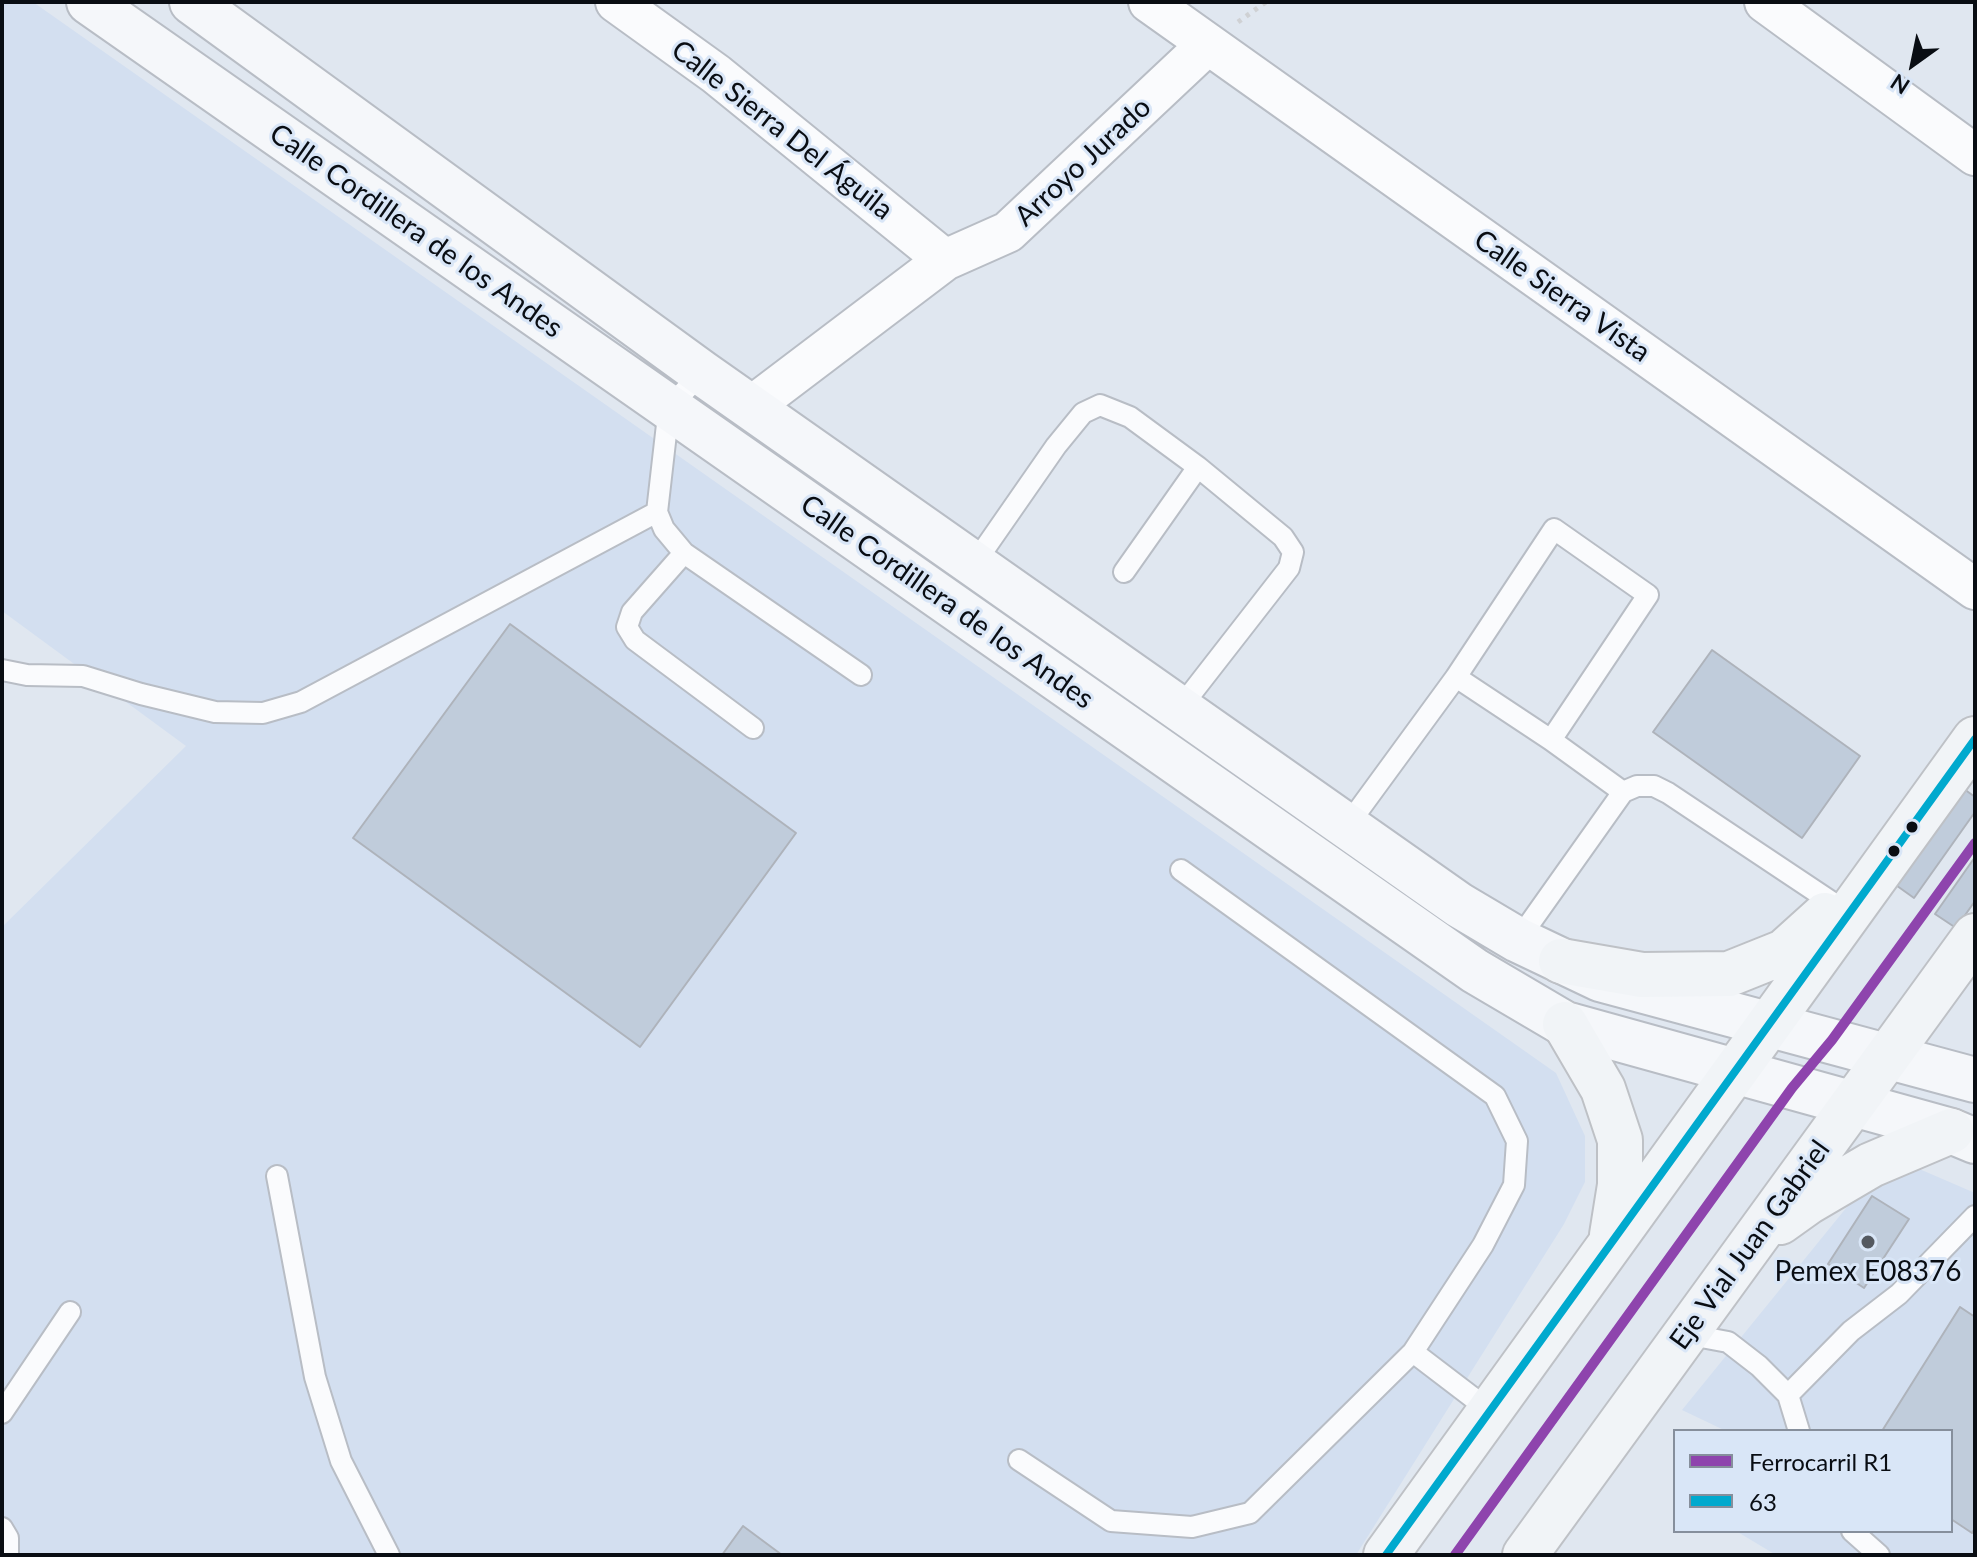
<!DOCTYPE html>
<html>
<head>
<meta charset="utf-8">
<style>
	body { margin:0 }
	#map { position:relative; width:1977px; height:1557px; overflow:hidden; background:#e0e7f0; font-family:Lato,sans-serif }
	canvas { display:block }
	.frame { position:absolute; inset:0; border:4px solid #090d13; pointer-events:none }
	.legend { position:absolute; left:1673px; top:1429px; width:280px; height:104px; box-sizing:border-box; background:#d9e6f7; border:2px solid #868f9c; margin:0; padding:10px 14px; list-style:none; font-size:24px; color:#090d13 }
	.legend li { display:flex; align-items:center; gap:16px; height:40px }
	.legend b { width:40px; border:2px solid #868f9c }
	.north { position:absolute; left:1873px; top:24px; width:80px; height:80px; -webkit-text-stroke:6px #d9e6f7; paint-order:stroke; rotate:213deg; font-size:22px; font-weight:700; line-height:32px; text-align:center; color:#090d13 }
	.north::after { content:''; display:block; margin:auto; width:28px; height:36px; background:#090d13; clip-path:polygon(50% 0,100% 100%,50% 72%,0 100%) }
</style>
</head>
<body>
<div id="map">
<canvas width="1977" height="1557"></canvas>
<div class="frame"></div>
<ul class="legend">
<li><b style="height:10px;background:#8e44ad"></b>Ferrocarril R1</li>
<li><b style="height:10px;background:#00a9ce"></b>63</li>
</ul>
<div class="north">N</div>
</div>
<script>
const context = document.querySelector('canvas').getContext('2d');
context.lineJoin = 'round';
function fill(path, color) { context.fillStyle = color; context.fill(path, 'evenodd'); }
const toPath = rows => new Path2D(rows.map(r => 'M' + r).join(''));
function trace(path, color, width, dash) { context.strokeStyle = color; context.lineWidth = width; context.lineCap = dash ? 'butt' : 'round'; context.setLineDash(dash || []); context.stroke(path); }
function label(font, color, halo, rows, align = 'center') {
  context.font = font + ' Lato,sans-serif'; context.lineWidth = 6; context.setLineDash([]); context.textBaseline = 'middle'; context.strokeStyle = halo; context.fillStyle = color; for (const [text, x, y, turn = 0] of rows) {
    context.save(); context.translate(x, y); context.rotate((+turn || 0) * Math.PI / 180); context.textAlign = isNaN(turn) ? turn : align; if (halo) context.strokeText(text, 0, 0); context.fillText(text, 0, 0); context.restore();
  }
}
fill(toPath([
	[2,2,33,2,1556,1073,1585,1136,1585,1182,1564,1224,1356,1555,2,1555,2,927,186,746,2,611],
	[1917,1168,1975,1193,1975,1555,1776,1555,1736,1531,1951,1531,1951,1431,1726,1431,1682,1410,1868,1181]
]), '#d3dff0');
const building = toPath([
	[510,624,796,833,640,1047,353,838,510,624],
	[1712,650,1860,756,1802,838,1653,732,1712,650],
	[1960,786,1975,797,1975,812,1914,898,1893,883,1960,786],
	[1975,857,1975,901,1956,928,1935,914,1975,857],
	[1872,1196,1909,1219,1864,1288,1828,1264,1872,1196],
	[1960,1307,1975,1317,1975,1528,1972,1533,1951,1519,1951,1431,1882,1431,1960,1307],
	[743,1526,782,1555,722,1555,743,1526]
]);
fill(building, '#c0ccdb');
trace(building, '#aeb3bb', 2);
const lane = toPath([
	[702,373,669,407,657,512,664,529,684,553,861,675],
	[684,553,632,612,627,627,635,640,753,728],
	[974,564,1056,446,1083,413,1100,405,1130,417,1198,467,1283,537,1293,552,1289,568,1180,708],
	[1124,572,1198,467],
	[2,670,27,675,83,676,141,694,215,712,263,713,301,702,657,512],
	[1456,677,1551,740,1623,792],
	[1347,826,1456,677,1554,529,1648,595,1551,740],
	[1518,940,1623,792,1637,786,1654,786,1668,793,1836,905],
	[277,1176,315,1377,341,1461,389,1555],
	[1685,1334,1728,1342,1759,1366,1788,1395,1851,1331,1899,1294,1975,1216],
	[1413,1352,1489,1410],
	[1788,1395,1799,1431],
	[2,1413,70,1312],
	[1019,1460,1111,1521,1192,1527,1250,1513,1413,1352,1483,1245,1514,1185,1517,1141,1495,1096,1181,870],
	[2,1528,8,1538,8,1555],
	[1852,1531,1879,1555]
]);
const street = toPath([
	[616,2,716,74,945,260],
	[1149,2,1975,589],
	[1765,2,1975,155],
	[751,407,945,260,1008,232,1208,44]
]);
const secondary = toPath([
	[89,2,1475,971,1565,1024,1951,1131,1975,1141],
	[192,2,702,373,1459,905,1518,940,1600,979,1975,1080]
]);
const primary = toPath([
	[1561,961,1642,975,1729,974,1784,952,1825,915],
	[1565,1024,1603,1089,1620,1140,1620,1185,1612,1235],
	[1780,1222,1808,1202,1871,1165,1951,1131],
	[1386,1555,1975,739],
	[1525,1555,1975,936]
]);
trace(lane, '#b8bdc5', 24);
trace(street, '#b8bdc5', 44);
trace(secondary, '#b8bdc5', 48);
trace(primary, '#bec1c6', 48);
trace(toPath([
	[1238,22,1266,2]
]), '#cfd1d4', 5, [4, 6]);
trace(lane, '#fafbfd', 20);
trace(street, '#fafbfd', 40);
trace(secondary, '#f5f7fa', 44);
trace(primary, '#f1f4f7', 44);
trace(toPath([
	[1386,1555,1975,739]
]), '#00a9ce', 8);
trace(toPath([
	[1455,1555,1792,1088,1832,1040,1975,843]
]), '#8e44ad', 10);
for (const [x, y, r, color] of [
	[1912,827,7,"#090d13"],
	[1894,851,7,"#090d13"],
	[1868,1242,8,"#545960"]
]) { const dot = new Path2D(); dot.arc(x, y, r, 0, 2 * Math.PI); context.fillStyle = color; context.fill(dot); trace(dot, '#d9e6f7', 3); }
label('28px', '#090d13', '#d9e6f7', [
	["Calle Sierra Del Águila",782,130,38],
	["Arroyo Jurado",1083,162,-43],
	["Calle Cordillera de los Andes",416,231,35],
	["Calle Sierra Vista",1562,296,35],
	["Calle Cordillera de los Andes",947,602,35],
	["Eje Vial Juan Gabriel",1750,1245,-54]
]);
label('28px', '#090d13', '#d9e6f7', [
	["Pemex E08376",1868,1272]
]);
</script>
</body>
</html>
